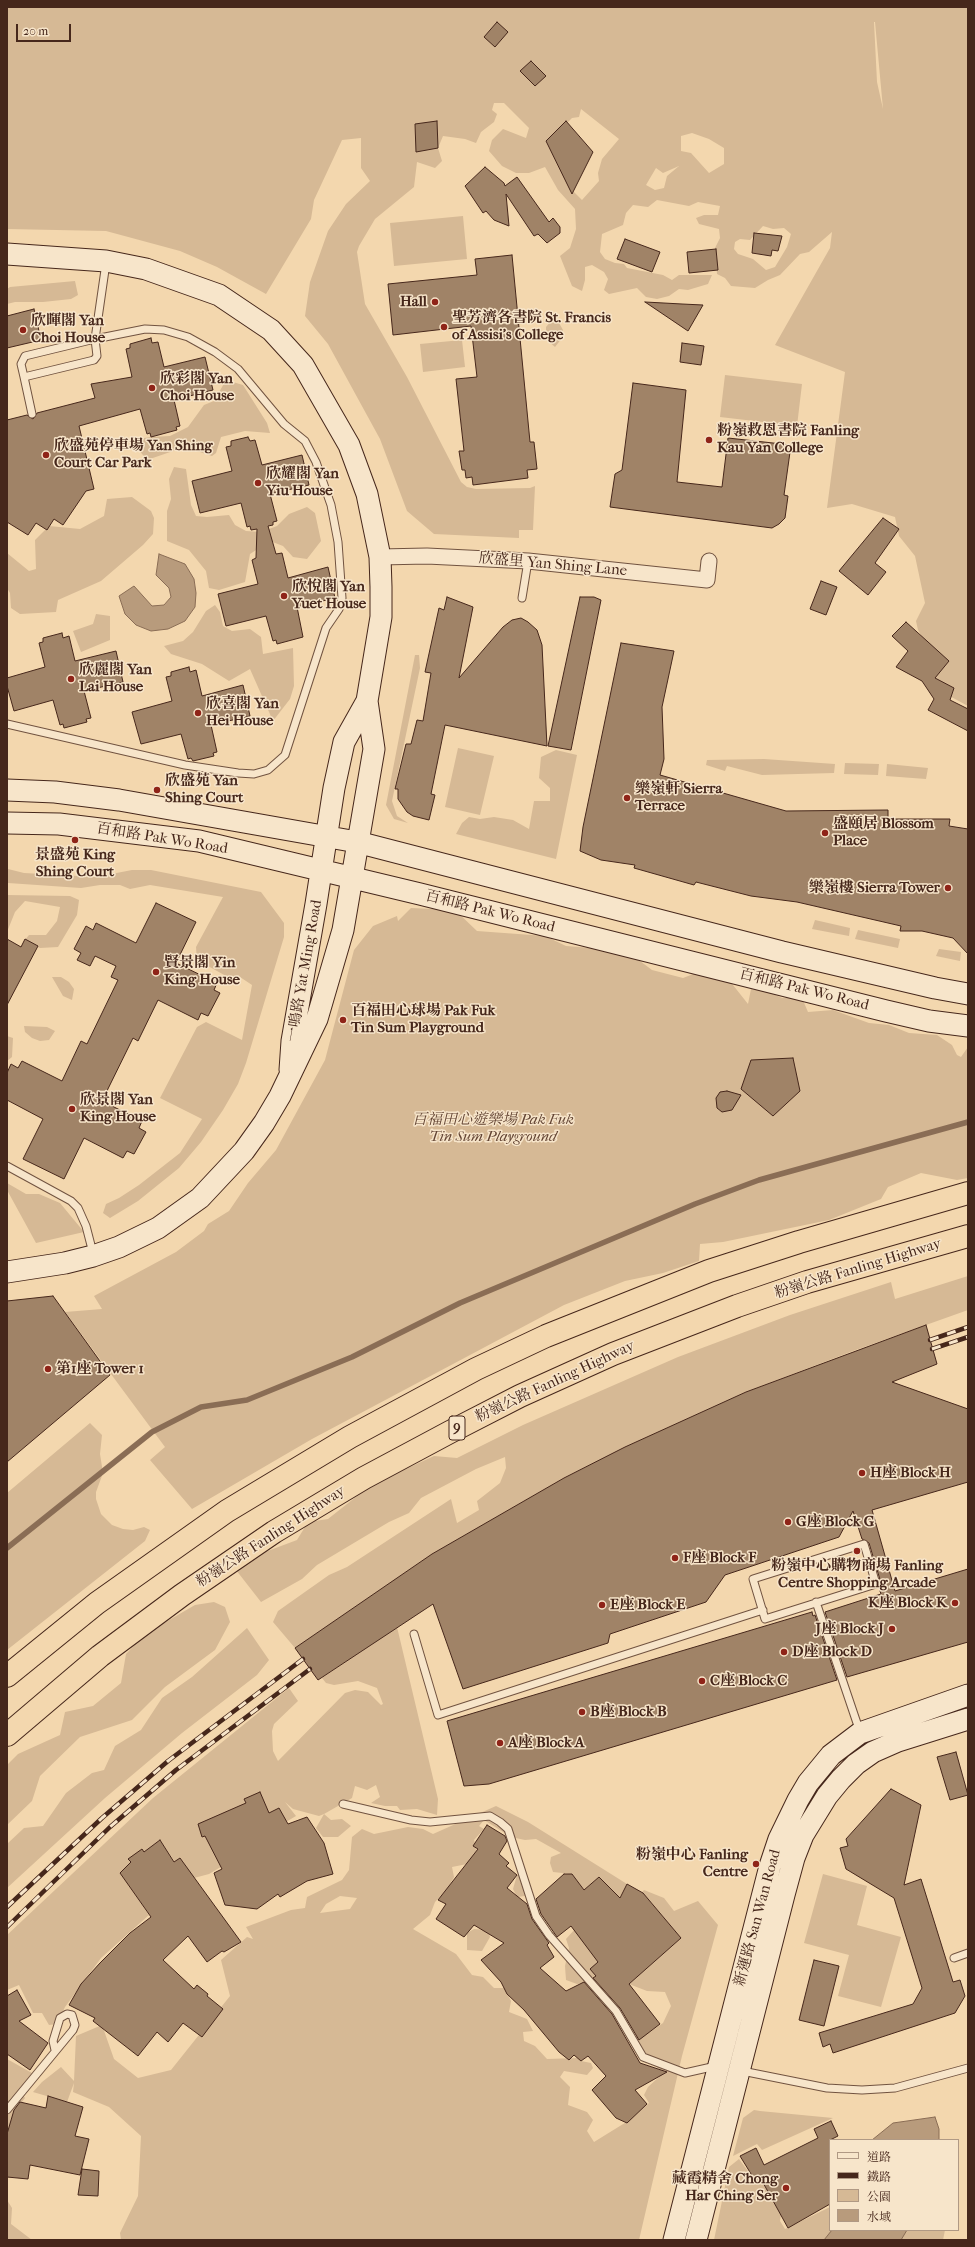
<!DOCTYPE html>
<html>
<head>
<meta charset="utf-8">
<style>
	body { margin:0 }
	#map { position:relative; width:975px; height:2247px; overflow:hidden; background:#f3d7ae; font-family:"IM FELL French Canon","Noto Serif TC",serif }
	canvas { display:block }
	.frame { position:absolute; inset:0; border:8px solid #46271b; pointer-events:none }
	.legend { position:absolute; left:829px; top:2139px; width:130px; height:92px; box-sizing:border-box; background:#f7e5ca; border:1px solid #b09984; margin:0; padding:5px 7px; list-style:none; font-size:12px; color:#46271b }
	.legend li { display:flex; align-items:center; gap:8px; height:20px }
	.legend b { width:20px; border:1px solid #b09984 }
	.scale { position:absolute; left:16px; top:24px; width:55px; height:18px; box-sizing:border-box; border:2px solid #46271b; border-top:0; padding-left:5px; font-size:12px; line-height:14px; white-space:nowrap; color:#46271b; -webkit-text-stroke:3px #f7e5ca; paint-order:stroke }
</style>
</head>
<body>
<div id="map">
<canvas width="975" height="2247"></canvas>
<div class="frame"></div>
<ul class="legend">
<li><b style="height:5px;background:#f7e5ca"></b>道路</li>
<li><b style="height:5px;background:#46271b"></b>鐵路</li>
<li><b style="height:11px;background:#d6b995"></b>公園</li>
<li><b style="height:11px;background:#b89b7c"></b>水域</li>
</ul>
<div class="scale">20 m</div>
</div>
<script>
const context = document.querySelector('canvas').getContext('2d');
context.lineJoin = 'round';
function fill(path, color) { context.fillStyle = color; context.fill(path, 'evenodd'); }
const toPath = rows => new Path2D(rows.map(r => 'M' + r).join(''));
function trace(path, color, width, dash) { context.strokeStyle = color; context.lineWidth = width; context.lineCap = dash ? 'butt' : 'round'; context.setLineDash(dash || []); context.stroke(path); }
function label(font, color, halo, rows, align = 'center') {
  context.font = font + ' "IM FELL French Canon","Noto Serif TC",serif'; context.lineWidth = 3; context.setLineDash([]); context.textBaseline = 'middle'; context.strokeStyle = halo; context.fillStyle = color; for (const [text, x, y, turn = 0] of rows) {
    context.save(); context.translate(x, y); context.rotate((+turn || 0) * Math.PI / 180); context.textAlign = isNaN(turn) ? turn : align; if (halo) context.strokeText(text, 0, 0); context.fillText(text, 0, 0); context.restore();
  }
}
fill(toPath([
	[7,7,968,7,968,706,920,680,930,652,918,630,916,621,925,603,915,556,899,536,895,517,852,504,827,508,845,372,775,345,830,248,832,232,809,252,800,254,780,275,768,280,755,288,731,286,725,278,717,274,715,248,720,238,719,229,699,224,696,218,704,215,718,215,720,206,698,202,689,206,657,200,648,207,633,205,626,213,623,225,602,234,600,252,605,259,615,263,624,264,627,268,663,275,672,280,679,275,712,275,708,284,688,290,679,289,669,296,657,299,646,297,637,288,609,294,604,290,608,279,604,272,592,265,585,267,585,280,582,291,572,286,560,256,570,248,576,229,575,209,558,190,545,167,529,173,516,173,502,166,489,151,492,140,503,129,526,138,529,128,504,103,494,103,492,110,497,114,494,122,481,132,476,143,465,139,443,136,438,148,442,161,435,168,417,162,414,187,375,219,359,246,357,252,365,304,407,377,461,482,467,487,476,489,530,488,535,486,533,530,519,530,519,538,434,534,407,511,380,439,328,344,305,316,310,282,328,231,346,204,370,181,361,168,361,138,342,140,314,200,311,219,266,294,217,267,180,251,106,231,7,229],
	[874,22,875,22,883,109,877,82],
	[581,109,619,139,602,159,598,173,599,181,582,200,571,189,562,128,572,118,579,117],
	[692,133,709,139,724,148,724,164,709,173,691,153,681,151,681,136],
	[679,166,667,176,664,188,655,190,646,185,656,168,663,173],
	[763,226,773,229,784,228,791,234,787,247,775,267,766,270,753,259,738,254,734,249,735,242,740,239,750,240],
	[463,216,467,259,394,266,390,223],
	[75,281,78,295,71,299,43,302,15,302,7,304,7,289,10,287],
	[552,320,559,323,563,330,562,338,555,347,546,339,546,327],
	[462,340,465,367,423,372,420,344],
	[725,375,802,384,797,426,720,417],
	[226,380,243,385,267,423,270,433,245,431,221,437,216,453,212,456,197,451,176,450,147,460,138,449,125,441,151,437,170,436,188,427,204,405,214,401],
	[174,467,186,469,191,505,196,516,207,517,229,515,235,525,246,531,261,532,277,526,289,514,307,507,315,513,321,541,307,559,293,557,283,546,270,541,250,554,245,582,219,590,209,588,206,571,189,550,167,541,167,511,171,499,169,479],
	[132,497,151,511,154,518,153,534,143,545,101,581,58,600,56,612,20,614,11,608,10,593,7,588,7,553,29,571,36,569,35,540,49,526,80,529,104,516,107,499],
	[215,605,220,612,223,626,232,631,250,629,261,637,263,654,293,648,294,686,290,699,273,721,250,669,229,681,202,664,171,654,164,646,183,641,193,632,206,611],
	[96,614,110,616,110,640,81,652,73,631,93,624],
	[415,655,419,655,420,668,392,801,397,816,408,823,394,819,386,805],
	[458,748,494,756,480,815,445,807],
	[556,750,577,755,556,859,456,834,462,823,469,817,480,819,494,817,513,820,529,829,534,801,550,801,550,788,539,778,541,757],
	[764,759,835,764,834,773,762,775,727,766,725,771,706,765,707,760],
	[845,763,879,764,878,775,844,774],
	[887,764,928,768,926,779,886,776],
	[8,869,24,873,96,877,132,870,151,870,261,892,284,923,284,937,246,1063,238,1084,223,1110,201,1142,179,1168,138,1201,110,1218,103,1213,106,1204,119,1198,139,1185,180,1153,202,1119,160,1098,197,1027,206,1022,242,1040,252,985,240,977,237,982,197,960,196,947,223,897,150,885,130,889,120,885,100,885,81,888,8,883],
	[7,895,70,896,79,900,77,915,58,947,40,948,24,941,29,935,46,935,57,921,60,907,25,901,15,912,7,932],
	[411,908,455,910,477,931,545,936,566,946,604,949,636,958,652,970,683,978,696,973,729,980,748,1004,751,989,769,992,782,998,802,998,808,1012,833,1010,869,1023,889,1025,909,1033,937,1035,952,1045,957,1055,961,1057,968,1047,968,1178,957,1180,921,1173,888,1187,881,1199,829,1220,723,1242,700,1244,699,1261,663,1273,625,1281,564,1305,312,1439,192,1509,150,1460,165,1447,65,1312,102,1309,94,1296,176,1252,204,1231,208,1224,229,1211,248,1183,276,1150,325,1060,354,950,373,926,397,916,398,921],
	[815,920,850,928,849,936,812,929],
	[858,930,900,939,898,948,855,939],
	[939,949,961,952,960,961,936,956],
	[52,977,61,977,69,982,74,989,72,1000,63,996],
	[24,1026,47,1027,55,1031,49,1040,40,1041,32,1038,25,1032],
	[7,1036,13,1038,12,1057,7,1061],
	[7,1183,26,1194,39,1194,60,1203,84,1232,36,1243,7,1190],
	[968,1276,968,1310,853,1351,746,1392,625,1447,564,1478,432,1554,295,1648,273,1622,278,1611,329,1575,347,1567,451,1499,457,1523,479,1510,477,1501,500,1483,506,1468,505,1457,476,1469,421,1498,409,1513,389,1522,317,1565,302,1579,261,1602,236,1570,265,1552,297,1540,308,1522,328,1519,371,1485,434,1456,457,1458,523,1425,678,1357,790,1315,891,1282,895,1299],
	[90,1423,102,1435,100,1454,103,1473,96,1492,96,1499,101,1514,112,1525,123,1529,133,1530,144,1527,150,1530,145,1541,7,1650,7,1493],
	[214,1602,225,1607,230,1622,215,1650,165,1687,132,1720,80,1737,40,1776,32,1801,7,1825,7,1765,18,1754,60,1735,65,1712,93,1706,121,1683,126,1654,145,1634,195,1605],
	[397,1627,438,1799,437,1815,417,1809,400,1810,397,1806,385,1806,371,1803,380,1797,376,1785,367,1790,355,1786,352,1798,324,1814,331,1820,342,1819,351,1826,338,1837,323,1837,316,1828,324,1814,319,1816,293,1809,285,1802,296,1816,279,1826,246,1852,209,1874,194,1878,182,1861,175,1862,160,1840,120,1873,149,1915,101,1958,65,2007,57,2024,49,2025,42,2013,33,2013,19,1985,7,1990,7,1935,153,1798,289,1688,298,1701,274,1724,272,1731,273,1751,278,1761,345,1693,355,1690,368,1692,381,1705,383,1704,377,1688,358,1681,334,1685,326,1683,322,1678],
	[247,1628,269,1660,257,1675,182,1733,105,1798,7,1888,7,1844,24,1828,43,1826,66,1793,92,1773,104,1770,115,1746,141,1730,162,1698,192,1677],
	[496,1806,528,1822,627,1884,620,1897,611,1893,611,1889,599,1877,584,1890,572,1874,553,1872,550,1863,551,1857,561,1853,536,1839,525,1840,511,1837,484,1820,479,1826,484,1829,474,1840,477,1851,467,1864,452,1867,454,1877,448,1888,435,1902,430,1915,413,1929,456,1954,472,1975,483,1977,494,1988,505,1988,511,2001,509,2012,527,2019,533,2031,523,2032,524,2041,535,2046,547,2059,578,2058,581,2061,591,2063,593,2068,587,2075,564,2071,560,2077,570,2087,568,2105,587,2112,593,2120,587,2131,594,2142,628,2121,649,2103,644,2095,648,2087,660,2076,659,2069,629,2042,637,2035,650,2032,663,2023,671,2006,665,1992,647,1991,629,1984,681,1938,651,1902,643,1905,638,1897,644,1890,664,1898,674,1911,698,1901,718,1925,682,2056,639,2240,121,2240,120,2233,138,2196,141,2136,109,2107,73,2092,74,2083,67,2102,33,2092,42,2082,61,2067,74,2081,76,2036,102,2025,114,2059,138,2078,171,2070,230,1996,221,1960,247,1937,253,1939,246,1927,291,1910,305,1908,307,1897,342,1880,349,1870,352,1837,362,1829,374,1834,408,1827,423,1829,433,1834],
	[340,1896,357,1898,350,1909,320,1913,326,1904],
	[823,1874,867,1886,857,1925,901,1937,881,2007,838,1996,849,1955,804,1943],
	[517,1875,524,1875,529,1889,525,1896,517,1897,513,1889],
	[603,1898,598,1982,577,1984,566,1980,565,1966,569,1948,566,1939],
	[474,1929,488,1930,490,1937,482,1951,467,1950,467,1933],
	[7,2059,32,2073,20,2091,25,2098,18,2107,7,2152],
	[754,2110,760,2111,833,2118,762,2150,757,2144,733,2156,743,2118],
	[739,2159,756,2182,761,2179,781,2215,780,2221,785,2229,830,2207,830,2230,945,2230,943,2240,714,2240,729,2167],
	[7,2200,12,2208,11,2224,32,2240,7,2240]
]), '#d6b995');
const water = toPath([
	[159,554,185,564,194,579,196,593,195,607,185,621,168,629,151,631,136,625,125,614,119,596,134,586,152,606,164,605,171,597,169,588,156,575,159,554],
	[935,2117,939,2129,939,2140,872,2140,893,2123,935,2117],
	[832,2230,907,2230,901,2240,824,2240,832,2230]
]);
fill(water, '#b89b7c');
trace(water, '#8a6d55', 1);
trace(toPath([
	[7,1548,152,1432,201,1407,247,1400,352,1357,460,1303,695,1204,759,1180,968,1122]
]), '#8a6d55', 5.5);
const building = toPath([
	[497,22,508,32,495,47,484,37,497,22],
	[531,61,546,76,535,86,520,71,531,61],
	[437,121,438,148,416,152,415,124,437,121],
	[566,121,593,152,572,194,546,141,566,121],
	[485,167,504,183,505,186,517,177,549,222,553,218,560,227,560,233,547,243,538,234,534,236,506,194,509,226,494,220,486,211,483,213,465,186,485,167],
	[754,233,782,236,778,251,772,250,771,256,752,253,754,233],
	[625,239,660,252,652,272,617,259,625,239],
	[716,249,718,270,689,273,687,252,716,249],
	[512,255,530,442,534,442,537,469,527,470,528,478,473,485,472,477,466,478,465,470,462,470,459,451,464,451,456,379,477,377,471,326,393,335,388,284,477,275,475,259,512,255],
	[645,302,682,304,703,305,688,331,645,302],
	[34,309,41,340,7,348,7,316,34,309],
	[151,338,152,343,158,342,164,367,205,357,213,390,174,400,180,426,176,427,177,430,151,437,150,433,147,434,140,409,79,426,94,489,86,491,63,525,54,519,47,530,36,523,28,535,7,522,7,420,27,415,33,419,37,413,95,398,91,384,132,377,126,349,130,348,130,344,151,338],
	[682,343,704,346,701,365,680,362,682,343],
	[633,383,686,390,677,482,722,487,728,438,791,445,784,495,788,496,785,518,779,524,772,528,610,507,615,474,622,470,633,383],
	[248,437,250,441,255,440,262,465,302,455,309,485,270,494,277,521,273,522,273,525,268,526,276,554,282,553,288,578,328,567,335,598,297,607,303,637,277,644,276,640,273,641,266,616,226,626,218,594,258,584,252,560,256,558,257,529,251,530,250,526,247,527,241,503,200,513,192,481,232,471,226,447,231,446,231,441,248,437],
	[883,518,899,529,875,563,886,572,868,595,839,571,883,518],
	[821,581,837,587,826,615,810,609,821,581],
	[447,597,473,607,459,678,503,627,512,620,521,618,528,622,537,630,542,645,547,746,445,725,431,794,435,795,429,820,413,816,407,812,398,799,398,789,395,789,406,744,411,744,417,720,423,721,431,673,425,672,439,608,444,610,447,597],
	[580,597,594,597,601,600,571,750,548,746,580,597],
	[906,622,949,661,935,678,954,688,950,700,968,709,968,731,928,710,934,699,922,681,896,667,908,651,892,636,906,622],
	[62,633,63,638,69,636,75,661,116,651,123,682,84,691,91,718,86,719,87,722,64,728,63,724,60,725,53,700,14,711,7,686,7,678,45,667,39,643,43,642,43,638,62,633],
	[621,643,674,651,662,707,664,759,660,775,786,811,888,810,888,819,950,819,949,826,968,829,968,954,953,938,922,931,900,931,901,926,797,902,751,896,696,882,694,885,634,868,635,865,601,860,580,851,583,827,621,643],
	[189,667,190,672,196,670,202,696,243,685,250,716,211,725,217,752,213,753,214,756,193,761,191,758,188,759,181,734,141,744,132,712,172,701,166,677,171,676,171,672,189,667],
	[156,903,196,922,176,963,217,983,214,990,220,993,208,1016,201,1013,198,1020,158,1000,138,1041,133,1038,102,1101,142,1121,139,1128,146,1132,134,1154,127,1151,123,1158,84,1138,64,1179,23,1159,43,1119,7,1100,7,1073,11,1064,18,1068,22,1061,62,1081,81,1041,87,1044,118,980,111,977,116,966,95,956,90,966,77,960,81,953,74,949,86,926,93,930,96,923,136,943,156,903],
	[7,939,21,947,25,939,38,946,7,1005,7,939],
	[793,1058,800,1091,773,1116,741,1089,751,1060,793,1058],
	[727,1091,741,1095,732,1110,722,1112,717,1108,716,1098,720,1092,727,1091],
	[53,1296,110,1375,7,1462,7,1301,53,1296],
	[926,1325,937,1364,892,1382,968,1409,968,1482,872,1510,895,1591,968,1569,968,1642,847,1677,825,1612,881,1594,879,1588,881,1583,869,1543,862,1539,853,1511,839,1537,725,1575,706,1602,610,1634,608,1643,463,1689,433,1604,318,1680,295,1648,432,1554,564,1478,625,1447,746,1392,926,1325],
	[812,1612,813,1616,815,1615,837,1680,489,1784,464,1786,447,1721,812,1612],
	[956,1752,968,1795,950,1800,937,1757,956,1752],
	[891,1789,921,1805,904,1885,921,1879,953,1982,960,1980,965,1996,955,2013,833,2053,830,2044,823,2047,819,2033,913,2004,922,1988,894,1898,846,1869,840,1848,848,1846,846,1839,891,1789],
	[260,1792,269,1813,279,1808,288,1824,307,1817,324,1843,333,1874,307,1881,280,1897,278,1894,257,1909,225,1905,214,1873,222,1869,205,1836,202,1837,198,1824,246,1803,244,1799,260,1792],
	[487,1825,505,1836,507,1841,499,1854,509,1863,506,1866,517,1875,507,1888,527,1904,532,1919,549,1943,547,1945,554,1957,540,1968,566,1991,584,1982,612,2014,640,2063,667,2072,635,2090,647,2104,627,2123,616,2118,592,2090,606,2076,588,2056,581,2061,574,2055,569,2060,559,2052,524,2010,507,1994,501,1982,481,1960,504,1943,474,1925,464,1937,436,1919,446,1904,438,1900,478,1849,473,1846,487,1825],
	[160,1840,174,1862,180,1858,241,1942,224,1952,222,1951,207,1962,188,1936,163,1960,194,1989,197,1985,208,1994,207,1996,223,2009,202,2037,183,2023,168,2042,157,2032,138,2056,93,2021,95,2018,69,2005,81,1984,100,1963,130,1933,151,1917,120,1873,131,1862,128,1859,142,1849,144,1852,160,1840],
	[564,1874,572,1874,584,1890,599,1877,620,1898,627,1884,643,1893,681,1938,629,1984,660,2024,639,2040,620,2008,593,1978,596,1976,590,1969,598,1962,571,1926,557,1937,541,1914,536,1899,564,1874],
	[814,1960,839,1966,824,2026,799,2020,814,1960],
	[17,1990,31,2015,19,2021,48,2043,30,2070,7,2054,7,1996,17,1990],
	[48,2096,83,2107,75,2136,89,2139,80,2175,30,2165,28,2179,7,2177,7,2134,14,2110,20,2102,46,2108,48,2096],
	[831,2121,838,2136,830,2140,830,2204,788,2228,761,2179,756,2182,740,2156,756,2148,764,2165,818,2138,814,2129,831,2121],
	[82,2169,99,2171,98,2196,78,2195,82,2169]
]);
fill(building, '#a08367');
trace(building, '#46271b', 1);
const lane = toPath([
	[24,377,32,414],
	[522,598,528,561],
	[7,724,185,765,238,773,254,774,268,770,285,755,326,628,339,609,342,598,338,542,331,505,316,462,305,441,284,424,238,369,215,352,188,337,164,330,145,329,95,339,25,356,21,364,24,377,94,360,97,356,95,339,106,263],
	[7,1166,71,1201,78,1208,86,1226,93,1253],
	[864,1544,876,1584,765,1619,753,1579,864,1544],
	[816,1602,860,1732],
	[414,1634,438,1715,763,1610],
	[343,1804,411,1820,430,1822,490,1816,500,1822,508,1829,536,1916,549,1935,616,2011,643,2057,685,2073,716,2066],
	[954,1958,968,1953],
	[742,2071,827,2088,862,2090,895,2088,968,2068],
	[7,2110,73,2030,75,2025,72,2015,67,2014,60,2018,53,2041,55,2050]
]);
const street = toPath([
	[380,557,427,556,528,561,707,580,709,561]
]);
const secondary = toPath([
	[7,254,106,261,146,269,219,295,271,330,303,365,349,445,367,494,380,557,381,587,381,617,367,701,374,749,343,930,317,1019,280,1096,264,1123,244,1151,200,1198,158,1228,119,1247,93,1256,65,1263,7,1272],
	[7,790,55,792,119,800,357,842,782,952,935,988,968,994],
	[7,823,59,824,199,841,420,894,886,1011,929,1021,968,1026],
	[290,1070,292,1041,316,904,334,788,344,742,367,701],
	[674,2240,770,1866,779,1839,798,1800,808,1783,831,1755,860,1733,968,1695],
	[696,2240,784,1895,794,1858,803,1835,827,1796,841,1779,856,1764,873,1752,898,1741,968,1719]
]);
const highway = toPath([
	[7,1676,97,1603,227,1511,350,1437,476,1369,546,1336,709,1271,799,1242,968,1193],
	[7,1735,100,1656,182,1595,274,1532,364,1478,450,1432,520,1396,613,1354,737,1306,807,1282,968,1236]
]);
trace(lane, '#715340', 9);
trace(street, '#715340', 17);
trace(secondary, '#46271b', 23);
trace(highway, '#46271b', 24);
trace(lane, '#f7e5ca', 7);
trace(street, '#f7e5ca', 15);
trace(secondary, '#f7e5ca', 21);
trace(highway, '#f3d7ae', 22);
const rail = toPath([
	[930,1340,968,1327],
	[932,1349,968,1337],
	[7,1907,102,1818,168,1761,303,1659],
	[7,1927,110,1827,176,1770,310,1669]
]);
trace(rail, '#46271b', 4.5);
trace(rail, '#f7e5ca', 3, [9]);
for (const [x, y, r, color] of [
	[435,302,4,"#8f2418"],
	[444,327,4,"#8f2418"],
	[23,330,4,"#8f2418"],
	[152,388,4,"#8f2418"],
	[709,440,4,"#8f2418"],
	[46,455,4,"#8f2418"],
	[258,483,4,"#8f2418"],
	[284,596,4,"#8f2418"],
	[71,679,4,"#8f2418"],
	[198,713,4,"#8f2418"],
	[157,790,4,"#8f2418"],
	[627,798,4,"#8f2418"],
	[825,833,4,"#8f2418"],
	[75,840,4,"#8f2418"],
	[948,888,4,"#8f2418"],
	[156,972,4,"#8f2418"],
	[343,1020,4,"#8f2418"],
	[72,1109,4,"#8f2418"],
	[48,1369,4,"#8f2418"],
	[862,1473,4,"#8f2418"],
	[788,1522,4,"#8f2418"],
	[857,1551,4,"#8f2418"],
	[675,1558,4,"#8f2418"],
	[955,1603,4,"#8f2418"],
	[602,1605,4,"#8f2418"],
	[892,1629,4,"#8f2418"],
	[784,1652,4,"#8f2418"],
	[702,1681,4,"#8f2418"],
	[582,1712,4,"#8f2418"],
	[500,1743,4,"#8f2418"],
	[756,1864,4,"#8f2418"],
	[786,2188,4,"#8f2418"]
]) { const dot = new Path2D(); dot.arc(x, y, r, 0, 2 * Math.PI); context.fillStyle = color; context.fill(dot); trace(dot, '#f7e5ca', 1.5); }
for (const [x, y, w] of [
	[457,1428,16]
]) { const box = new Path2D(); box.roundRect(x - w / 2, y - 12, w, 24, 3); context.fillStyle = '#f7e5ca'; context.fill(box); trace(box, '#46271b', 1); }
label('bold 14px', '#46271b', null, [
	["9",457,1428]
]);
label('bold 15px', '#46271b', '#f7e5ca', [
	["Hall",427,302,"right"],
	["聖芳濟各書院 St. Francis",452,318],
	["of Assisi's College",452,335],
	["欣暉閣 Yan",31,321],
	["Choi House",31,338],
	["欣彩閣 Yan",160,379],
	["Choi House",160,396],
	["粉嶺救恩書院 Fanling",717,431],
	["Kau Yan College",717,448],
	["欣盛苑停車場 Yan Shing",54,446],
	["Court Car Park",54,463],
	["欣耀閣 Yan",266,474],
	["Yiu House",266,491],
	["欣悅閣 Yan",292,587],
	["Yuet House",292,604],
	["欣麗閣 Yan",79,670],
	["Lai House",79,687],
	["欣喜閣 Yan",206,704],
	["Hei House",206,721],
	["欣盛苑 Yan",165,781],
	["Shing Court",165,798],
	["樂嶺軒 Sierra",635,789],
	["Terrace",635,806],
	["盛頤居 Blossom",833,824],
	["Place",833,841],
	["景盛苑 King",75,855,"center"],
	["Shing Court",75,872,"center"],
	["樂嶺樓 Sierra Tower",940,888,"right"],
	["賢景閣 Yin",164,963],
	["King House",164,980],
	["百福田心球場 Pak Fuk",351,1011],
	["Tin Sum Playground",351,1028],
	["欣景閣 Yan",80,1100],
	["King House",80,1117],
	["第1座 Tower 1",56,1369],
	["H座 Block H",870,1473],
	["G座 Block G",796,1522],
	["F座 Block F",683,1558],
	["粉嶺中心購物商場 Fanling",857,1566,"center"],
	["Centre Shopping Arcade",857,1583,"center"],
	["K座 Block K",947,1603,"right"],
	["E座 Block E",610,1605],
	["J座 Block J",884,1629,"right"],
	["D座 Block D",792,1652],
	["C座 Block C",710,1681],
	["B座 Block B",590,1712],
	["A座 Block A",508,1743],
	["粉嶺中心 Fanling",748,1855,"right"],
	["Centre",748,1872,"right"],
	["藏霞精舍 Chong",778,2179,"right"],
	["Har Ching Ser",778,2196,"right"]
], 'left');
label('15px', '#46271b', '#f7e5ca', [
	["欣盛里 Yan Shing Lane",553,565,5],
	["百和路 Pak Wo Road",162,839,9],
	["百和路 Pak Wo Road",490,912,14],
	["一鳴路 Yat Ming Road",305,971,-80],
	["百和路 Pak Wo Road",804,990,14],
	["粉嶺公路 Fanling Highway",858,1269,-17],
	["粉嶺公路 Fanling Highway",555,1382,-25],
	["粉嶺公路 Fanling Highway",271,1537,-33],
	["新運路 San Wan Road",758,1918,-75]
]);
label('italic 15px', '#634433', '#f7e5ca', [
	["百福田心遊樂場 Pak Fuk",493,1120],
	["Tin Sum Playground",493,1137]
]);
</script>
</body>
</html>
